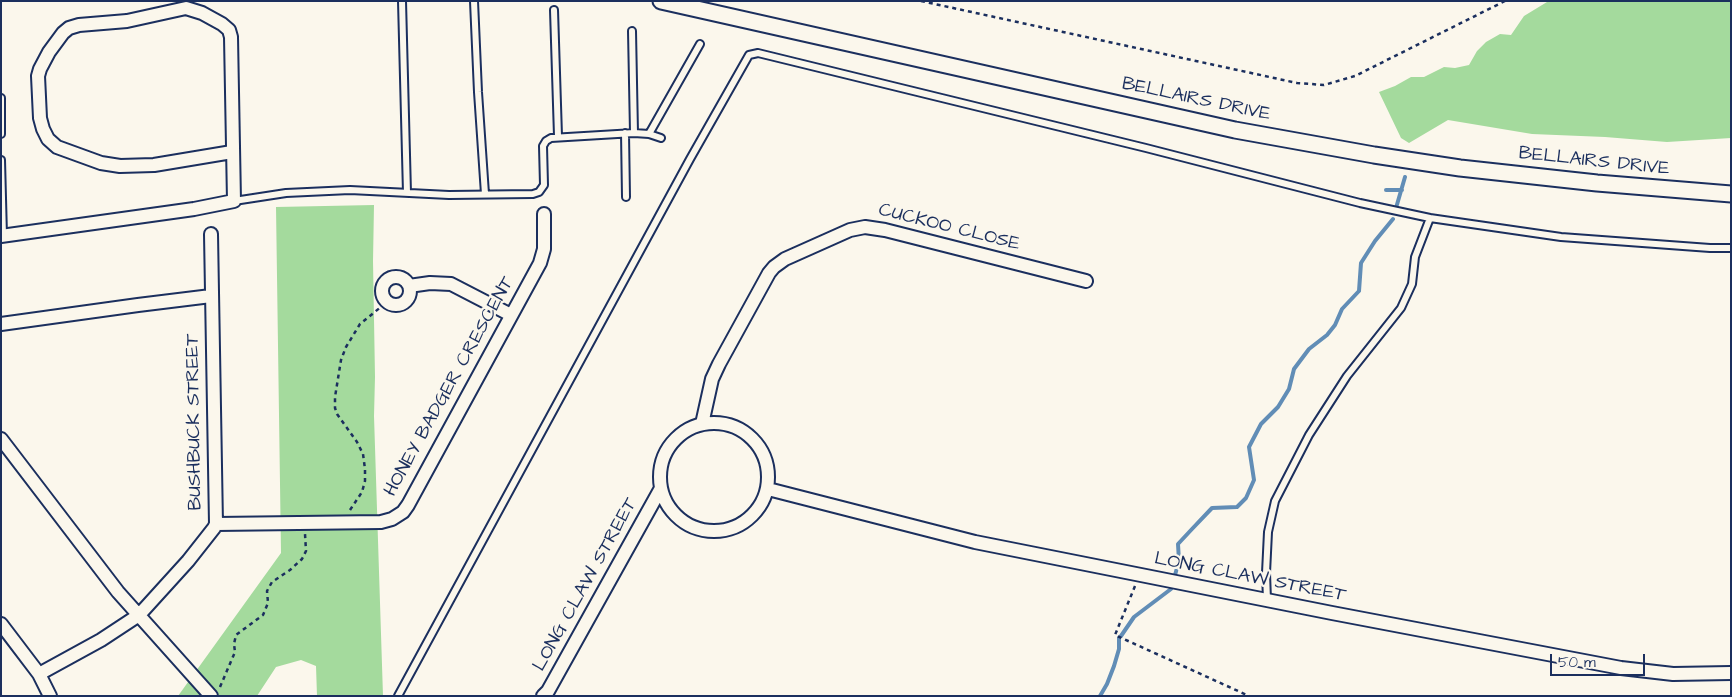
<!DOCTYPE html>
<html>
<head>
<meta charset="utf-8">
<style>
	body { margin:0 }
	#map { position:relative; width:1732px; height:697px; overflow:hidden; background:#fbf7ec; font-family:"Architects Daughter",sans-serif }
	canvas { display:block }
	.frame { position:absolute; inset:0; border:2px solid #1b2f5e; pointer-events:none }
	.scale { position:absolute; left:1550px; top:654px; width:95px; height:22px; box-sizing:border-box; border:2px solid #1b2f5e; border-top:0; padding-left:6px; font-size:15px; line-height:18px; white-space:nowrap; color:#1b2f5e; -webkit-text-stroke:4px #fbf7ec; paint-order:stroke }
</style>
</head>
<body>
<div id="map">
<canvas width="1732" height="697"></canvas>
<div class="frame"></div>
<div class="scale">50 m</div>
</div>
<script>
const context = document.querySelector('canvas').getContext('2d');
context.lineJoin = 'round';
function fill(path, color) { context.fillStyle = color; context.fill(path, 'evenodd'); }
const toPath = rows => new Path2D(rows.map(r => 'M' + r).join(''));
function trace(path, color, width, dash) { context.strokeStyle = color; context.lineWidth = width; context.lineCap = dash ? 'butt' : 'round'; context.setLineDash(dash || []); context.stroke(path); }
function label(font, color, halo, rows, align = 'center') {
  context.font = font + ' "Architects Daughter",sans-serif'; context.lineWidth = 4.5; context.setLineDash([]); context.textBaseline = 'middle'; context.strokeStyle = halo; context.fillStyle = color; for (const [text, x, y, turn = 0] of rows) {
    context.save(); context.translate(x, y); context.rotate((+turn || 0) * Math.PI / 180); context.textAlign = isNaN(turn) ? turn : align; if (halo) context.strokeText(text, 0, 0); context.fillText(text, 0, 0); context.restore();
  }
}
fill(toPath([
	[1563,1,1731,1,1731,138,1667,142,1605,137,1532,134,1448,120,1409,143,1401,138,1379,92,1395,86,1411,77,1424,77,1444,67,1455,68,1469,65,1477,51,1486,42,1500,34,1511,35,1524,16,1547,2],
	[374,205,373,261,375,377,374,416,383,696,317,696,316,666,301,660,276,667,257,696,178,696,281,553,276,207]
]), '#a4da9d');
trace(toPath([
	[1386,190,1402,190],
	[1396,208,1405,177],
	[1121,636,1134,617,1171,589,1179,561,1178,544,1192,529,1212,508,1237,507,1246,498,1254,480,1249,447,1261,424,1278,407,1289,389,1294,369,1309,349,1327,335,1335,325,1342,309,1359,291,1361,263,1375,241,1393,219],
	[1100,696,1107,684,1114,666,1119,649,1119,638]
]), '#618db6', 4);
const service = toPath([
	[402,1,407,193],
	[474,1,478,92,485,194],
	[554,10,558,136],
	[632,31,634,133],
	[1,98,1,134],
	[625,133,626,197],
	[649,134,700,44],
	[1,160,3,236],
	[234,201,286,193,350,190,449,195,533,194,539,192,544,185,543,146,546,141,551,138,634,133,649,134,661,138],
	[1267,600,1266,573,1268,532,1275,501,1309,435,1347,376,1401,308,1412,284,1415,257,1430,218,1561,237,1710,248,1731,248],
	[398,696,690,159,749,55,758,53,1146,148,1360,203,1430,218]
]);
const minor = toPath([
	[1,236,194,209,234,201,231,37,229,30,222,24,202,13,186,8,127,21,79,25,69,28,63,33,49,52,40,69,38,76,40,118,43,129,48,139,57,147,101,163,120,166,154,165,232,152],
	'382 291a14 14 0 1 1 28 0a14 14 0 1 1-28 0Z',
	[409,286,430,283,451,284,511,315],
	[1,324,138,305,211,296],
	'660 477a54 54 0 1 1 108 0a54 54 0 1 1-108 0Z',
	[702,424,712,379,719,364,769,273,774,267,785,259,850,230,865,227,885,230,1086,281],
	[1,439,118,592,211,696],
	[768,489,975,542,1332,613,1621,668,1673,674,1731,673],
	[216,524,381,522,392,519,403,512,408,505,540,263,544,249,544,214],
	[1,624,39,674,50,696],
	[39,674,101,640,139,615,188,561,214,528,216,524,211,234],
	[543,696,548,691,660,490]
]);
const tertiary = toPath([
	[661,1,1235,130,1374,155,1460,168,1597,183,1731,194]
]);
trace(service, '#1b2f5e', 10);
trace(minor, '#1b2f5e', 16);
trace(tertiary, '#1b2f5e', 19);
trace(toPath([
	[921,1,1297,83,1324,85,1355,76,1505,1],
	[350,510,362,492,365,481,365,469,363,454,357,442,337,414,335,408,335,397,341,360,346,347,360,324,387,302],
	[1135,586,1115,635,1249,696],
	[220,687,235,652,234,644,236,635,263,615,268,603,267,591,272,582,290,570,302,559,306,551,305,534]
]), '#1b2f5e', 2.5, [4, 4]);
trace(service, '#fbf7ec', 6);
trace(minor, '#fbf7ec', 12);
trace(tertiary, '#fbf7ec', 15);
label('19px', '#1b2f5e', '#fbf7ec', [
	["BELLAIRS DRIVE",1196,100,12],
	["BELLAIRS DRIVE",1594,162,6],
	["CUCKOO CLOSE",949,228,14],
	["HONEY BADGER CRESCENT",450,387,-61],
	["BUSHBUCK STREET",195,422,-91],
	["LONG CLAW STREET",1250,578,11],
	["LONG CLAW STREET",586,585,-61]
]);
</script>
</body>
</html>
